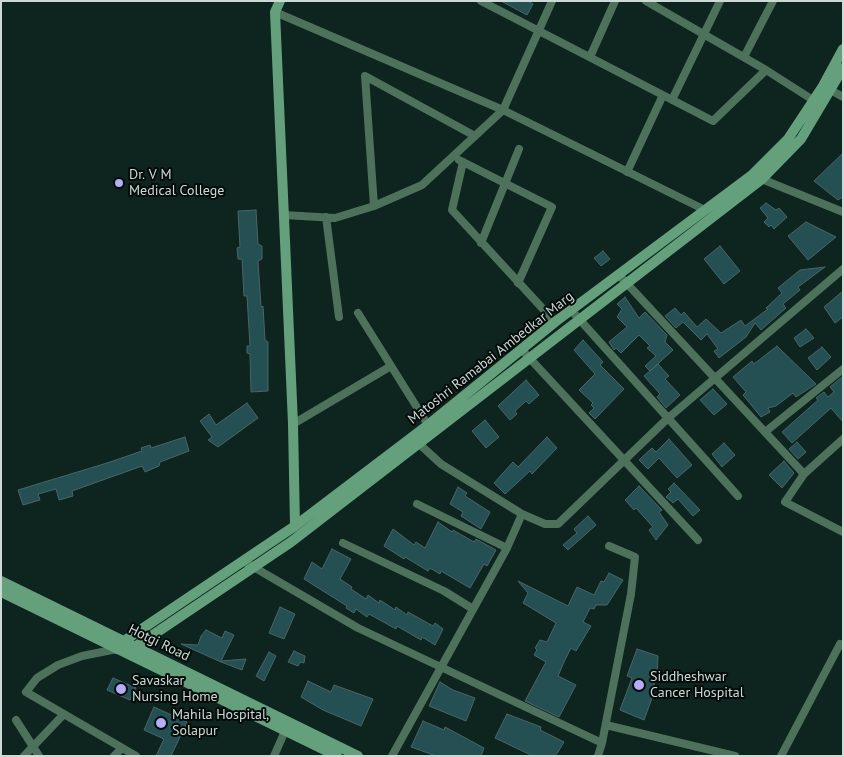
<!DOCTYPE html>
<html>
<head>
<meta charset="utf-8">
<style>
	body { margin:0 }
	#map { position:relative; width:844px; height:757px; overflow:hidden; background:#0d241f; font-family:"PT Sans",sans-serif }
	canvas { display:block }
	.frame { position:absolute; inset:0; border:2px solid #ccdad6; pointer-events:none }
</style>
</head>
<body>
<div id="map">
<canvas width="844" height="757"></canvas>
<div class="frame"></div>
</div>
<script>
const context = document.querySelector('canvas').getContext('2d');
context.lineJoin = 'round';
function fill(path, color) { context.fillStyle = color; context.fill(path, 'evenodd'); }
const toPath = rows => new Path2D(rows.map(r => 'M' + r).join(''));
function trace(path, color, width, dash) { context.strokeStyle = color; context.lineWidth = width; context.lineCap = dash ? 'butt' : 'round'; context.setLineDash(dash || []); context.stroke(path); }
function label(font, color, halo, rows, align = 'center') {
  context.font = font + ' "PT Sans",sans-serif'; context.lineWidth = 4; context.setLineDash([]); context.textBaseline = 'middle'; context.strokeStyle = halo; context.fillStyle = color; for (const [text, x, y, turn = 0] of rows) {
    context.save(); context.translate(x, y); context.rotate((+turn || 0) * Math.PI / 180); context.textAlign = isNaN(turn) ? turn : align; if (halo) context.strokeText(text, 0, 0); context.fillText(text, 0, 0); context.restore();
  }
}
const building = toPath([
	[501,1,528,1,533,4,527,15,501,1],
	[843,153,843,197,838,200,814,181,843,153],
	[766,203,776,210,779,208,787,217,774,229,771,225,769,227,764,222,768,218,760,208,766,203],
	[256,210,258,244,262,246,262,259,258,261,261,307,263,306,265,340,268,342,268,391,251,392,250,354,247,353,247,346,250,346,247,296,244,296,242,259,238,259,237,248,240,247,238,211,256,210],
	[806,222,836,237,808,260,788,236,806,222],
	[720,246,740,271,724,284,704,259,720,246],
	[603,251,610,259,601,266,594,258,603,251],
	[825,267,798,287,800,290,783,304,786,308,761,330,755,323,746,337,719,358,714,351,718,349,707,334,701,340,683,322,676,328,665,316,675,308,681,315,684,312,697,327,706,319,721,333,741,320,745,326,768,309,766,308,782,293,778,288,800,270,825,267],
	[843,291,843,317,835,323,824,307,843,291],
	[625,297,639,318,645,312,667,335,665,342,673,350,650,371,645,366,656,356,647,348,650,346,639,335,621,353,616,348,614,350,609,342,627,327,617,317,622,309,617,304,625,297],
	[806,329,814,338,800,347,794,338,806,329],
	[583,340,603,362,600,365,624,389,595,419,589,413,594,408,591,405,593,403,579,390,595,374,574,350,583,340],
	[777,346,816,384,796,397,793,393,776,406,768,408,770,412,761,417,743,395,746,392,733,377,752,361,754,364,777,346],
	[822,347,831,357,817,370,808,358,822,347],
	[658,364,669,376,665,379,680,395,666,408,657,397,660,394,644,376,658,364],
	[843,376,843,422,831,408,792,443,782,432,818,400,816,398,824,392,828,397,834,392,830,387,843,376],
	[526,380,539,395,529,404,526,401,515,411,517,414,510,420,498,406,526,380],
	[713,389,727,404,714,415,700,400,713,389],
	[247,403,258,418,218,447,208,440,212,437,200,421,209,414,216,425,247,403],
	[485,420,499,437,486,448,472,431,485,420],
	[185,437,189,451,160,462,159,466,145,472,142,466,72,491,73,496,59,500,56,489,38,494,40,500,23,505,18,490,107,463,142,451,141,448,150,445,151,448,185,437],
	[547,437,557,448,532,474,530,471,505,494,494,483,513,462,518,467,547,437],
	[669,439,692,465,677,478,659,458,648,469,639,460,652,448,656,452,669,439],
	[797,442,806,452,798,459,789,449,797,442],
	[724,443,735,455,722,467,712,454,724,443],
	[784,461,794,473,782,488,769,475,784,461],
	[674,483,700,510,693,516,678,499,673,503,666,497,671,492,668,489,674,483],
	[639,486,662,510,659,512,668,525,656,540,649,530,653,527,636,508,634,510,625,500,639,486],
	[458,487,467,493,465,496,490,512,481,529,461,516,463,512,450,504,458,487],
	[588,516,596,525,568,550,563,545,577,533,574,529,588,516],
	[438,522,452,532,453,530,474,542,476,539,496,550,487,566,484,564,470,588,441,571,440,574,430,568,428,571,405,557,404,559,384,546,393,529,414,545,416,542,425,548,438,522],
	[332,549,351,559,340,579,352,587,351,589,366,599,368,595,379,603,380,600,395,610,396,607,407,615,408,612,433,626,435,623,443,629,435,645,422,637,421,640,397,626,396,629,369,614,367,617,356,609,354,613,346,608,347,606,304,579,312,562,322,569,332,549],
	[609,573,623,580,607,605,596,605,594,609,590,608,583,622,591,626,576,651,571,648,564,662,558,676,576,685,559,717,525,701,546,662,534,655,537,650,535,648,540,640,547,642,556,623,523,603,528,593,518,581,568,606,577,587,594,595,601,581,604,582,609,573],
	[280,607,295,614,284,639,269,633,280,607],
	[206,630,222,638,225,631,234,635,221,661,246,659,242,670,221,662,181,644,198,645,201,636,206,630],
	[637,649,658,656,657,678,649,695,652,698,644,720,620,710,632,678,627,676,637,649],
	[294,651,305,656,304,663,300,662,298,666,288,662,294,651],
	[269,652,276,656,264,681,256,676,269,652],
	[113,678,136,688,130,700,107,690,113,678],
	[308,681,331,692,334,685,373,699,361,726,323,710,301,697,308,681],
	[440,682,453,690,475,698,466,721,429,706,440,682],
	[154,707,187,722,171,756,156,756,164,739,144,730,154,707],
	[507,714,541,727,540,730,564,742,558,752,555,756,533,756,495,738,507,714],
	[423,721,444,730,445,727,484,748,481,756,436,756,411,747,423,721]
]);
fill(building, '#245053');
trace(building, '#4b6566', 1);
trace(toPath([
	[481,1,713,121,766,70,813,100],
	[646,1,766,70],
	[275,12,503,110,705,210],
	[590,57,615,1],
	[744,57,773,1],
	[827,88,843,97],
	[672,100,720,1],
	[459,160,552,207,518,283],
	[463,162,452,210,555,322],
	[627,172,663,95],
	[759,178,843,212],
	[374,206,365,76,475,136],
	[284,215,335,218,374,206,422,185,503,110,552,1],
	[326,217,339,317],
	[481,243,519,149],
	[619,275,804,474],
	[571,310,738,496],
	[358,313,428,425],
	[522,350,698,540],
	[293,424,391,366],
	[765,432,843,369],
	[843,439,804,474,785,502,843,532],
	[417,504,507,548],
	[522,514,545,524,558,524,667,419,843,269],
	[343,543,444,591,473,609],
	[245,562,358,628,602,743,598,756],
	[117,649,82,656,58,665,37,678,26,692,136,756],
	[16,720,39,756],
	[606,725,735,756],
	[602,743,631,594,635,557,609,546],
	[24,756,64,714],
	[114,756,122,748],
	[274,756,285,731],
	[392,756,507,548,522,514,441,464,415,440],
	[781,756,840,644,843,646]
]), '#4d715a', 8);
trace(toPath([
	[280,1,275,12,293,424,295,526],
	[1,581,358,756],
	[1,592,337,756],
	[117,649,124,641,295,526,428,425,555,322,752,175,788,139,823,86,843,49],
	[126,653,291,542,762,179,801,139,843,68]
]), '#64a07b', 10);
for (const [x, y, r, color] of [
	[119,183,5,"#b6acf8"],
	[639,685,6,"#b6acf8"],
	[121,689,6,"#b6acf8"],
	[161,723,6,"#b6acf8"]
]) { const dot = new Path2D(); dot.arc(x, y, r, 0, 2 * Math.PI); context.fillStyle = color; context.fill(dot); trace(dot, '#040b09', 2); }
label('14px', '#ccdad6', '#040b09', [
	["Dr. V M",129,175],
	["Medical College",129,191],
	["Siddheshwar",650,677],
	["Cancer Hospital",650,693],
	["Savaskar",132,681],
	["Nursing Home",132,697],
	["Mahila Hospital,",172,715],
	["Solapur",172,731]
], 'left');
label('14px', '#ccdad6', '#040b09', [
	["Matoshri Ramabai Ambedkar Marg",491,358,-38],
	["Hotgi Road",159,643,26]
]);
</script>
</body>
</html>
